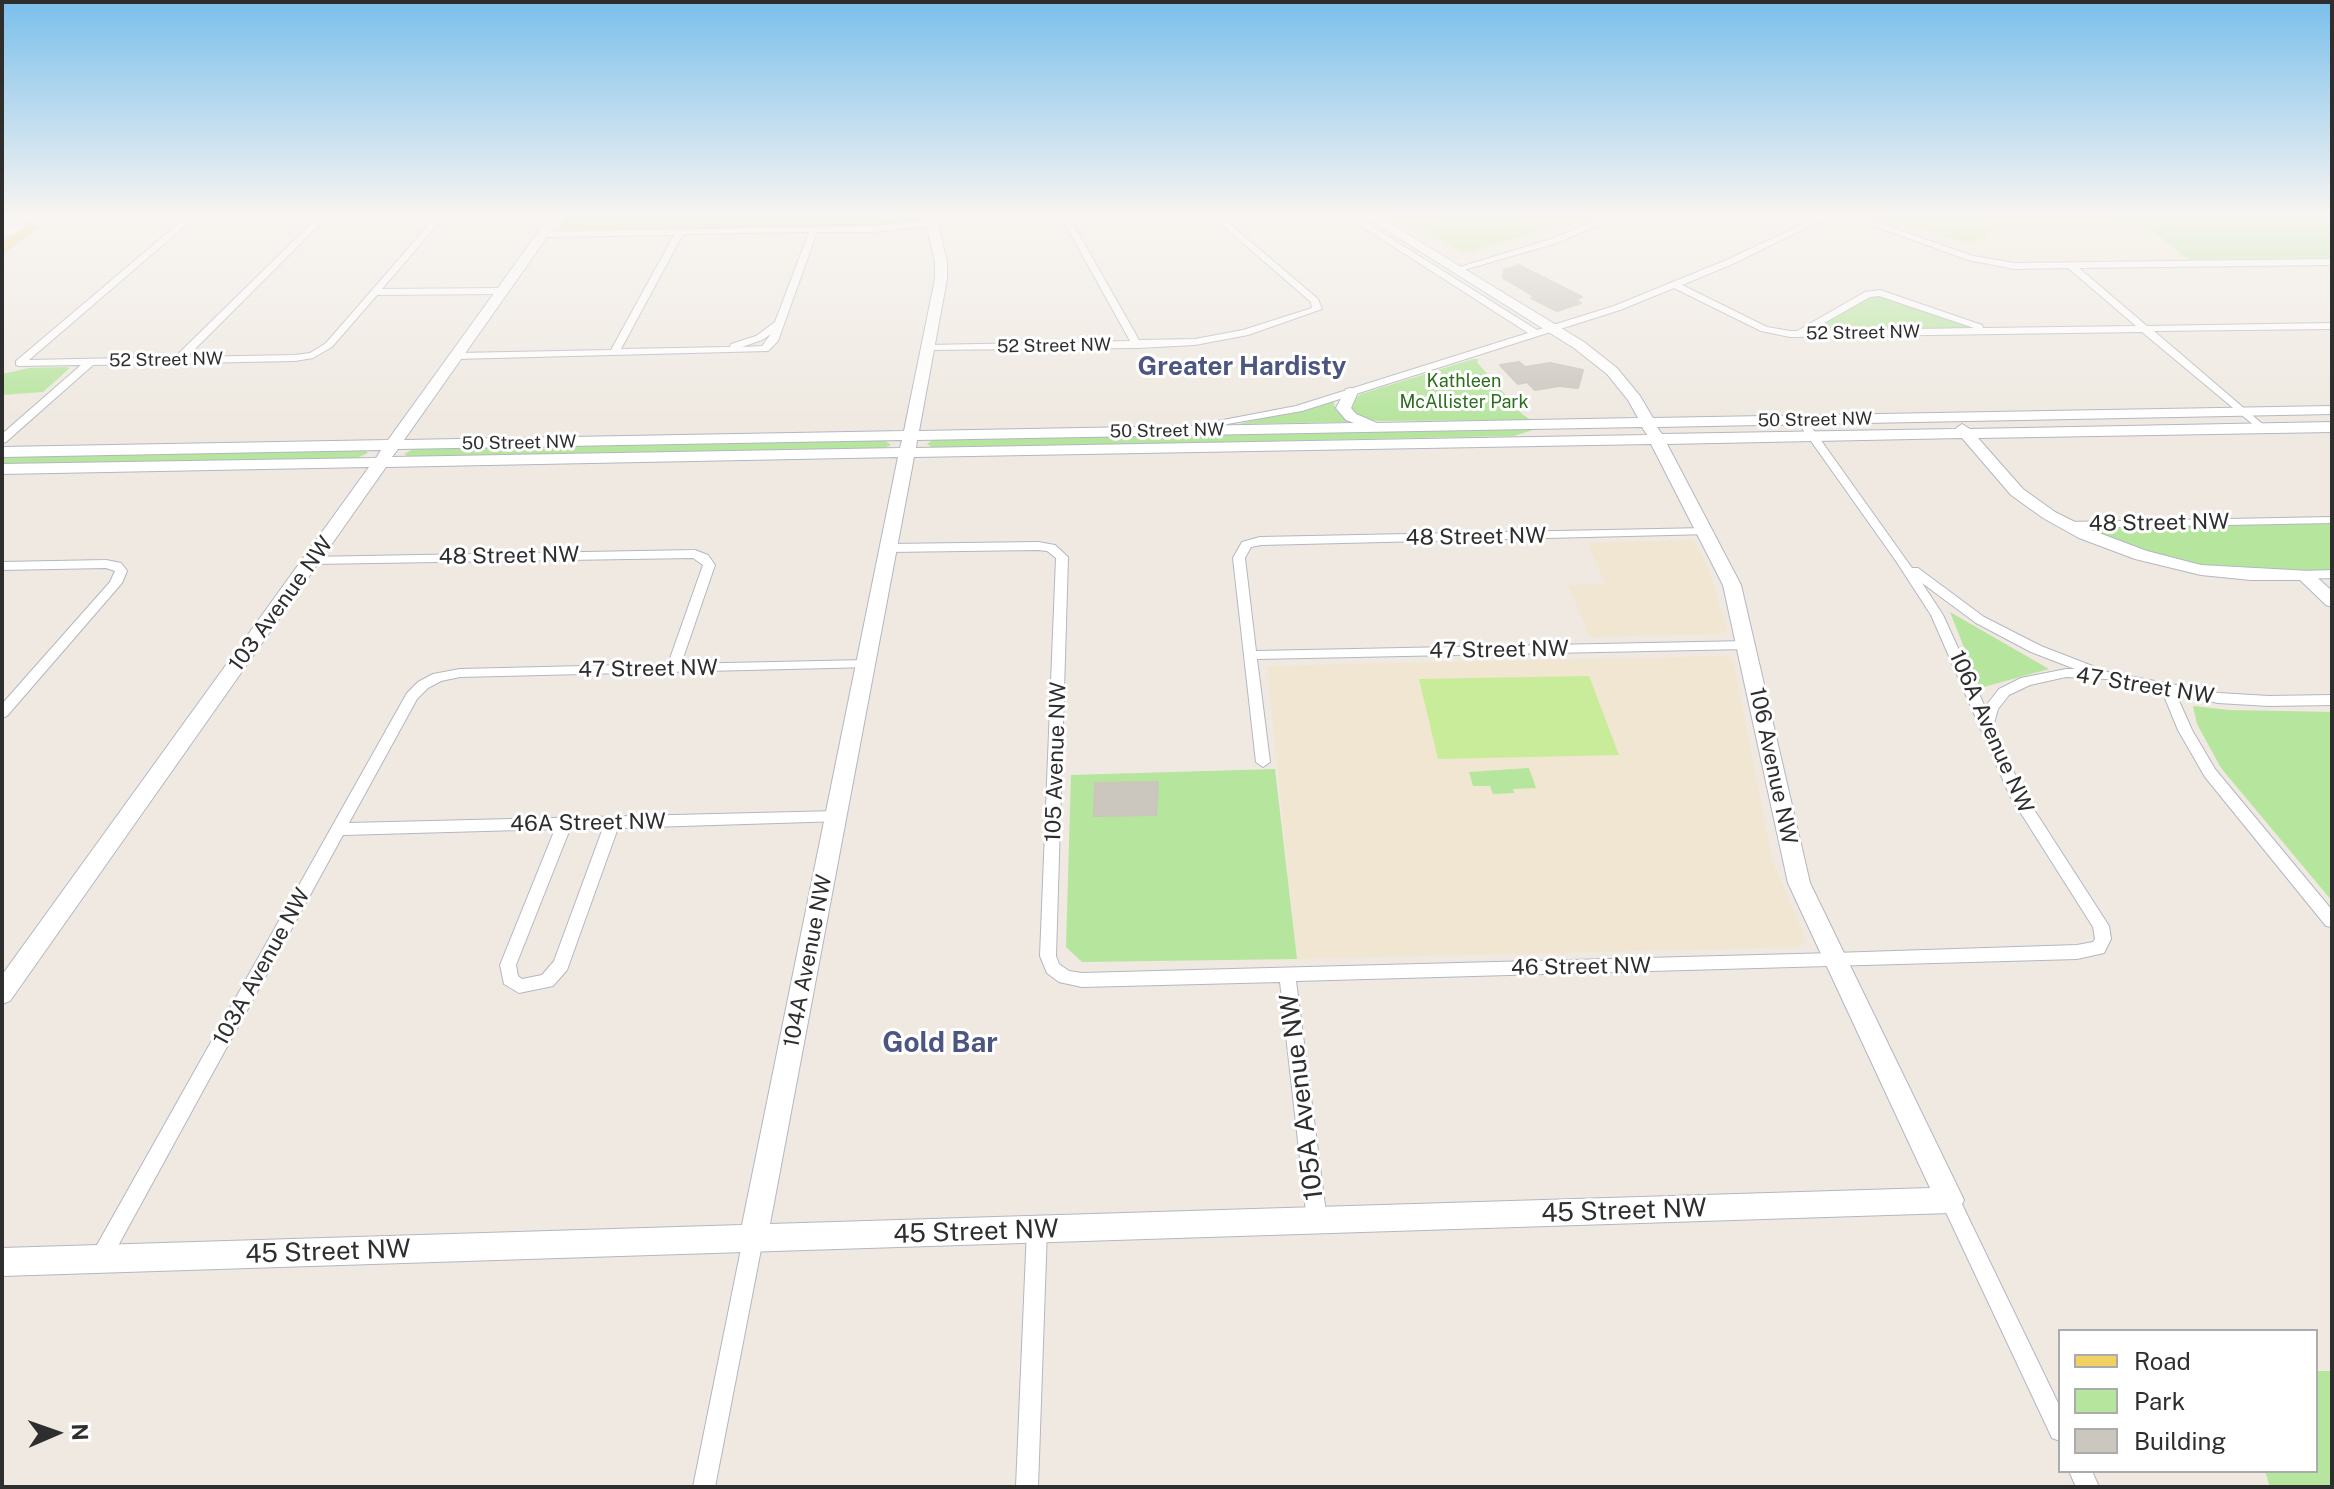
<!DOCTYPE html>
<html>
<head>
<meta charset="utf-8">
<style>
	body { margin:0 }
	#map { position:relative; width:2334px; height:1489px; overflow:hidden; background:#efe9e1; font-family:"Public Sans",sans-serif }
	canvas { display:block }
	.frame { position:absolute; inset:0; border:4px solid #2e2e2e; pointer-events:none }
	.legend { position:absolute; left:2058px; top:1329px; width:260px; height:144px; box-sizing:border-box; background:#fff; border:2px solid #ababab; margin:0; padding:10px 14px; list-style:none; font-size:24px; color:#2e2e2e }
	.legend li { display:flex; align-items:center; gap:16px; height:40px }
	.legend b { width:40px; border:2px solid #ababab }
	.north { position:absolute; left:16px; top:1393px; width:80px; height:80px; -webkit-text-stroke:6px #fff; paint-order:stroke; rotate:88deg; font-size:22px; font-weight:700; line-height:32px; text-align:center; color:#2e2e2e }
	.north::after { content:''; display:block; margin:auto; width:28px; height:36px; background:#2e2e2e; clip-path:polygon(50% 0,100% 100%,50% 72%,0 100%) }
</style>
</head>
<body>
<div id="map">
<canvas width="2334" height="1489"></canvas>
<div class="frame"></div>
<ul class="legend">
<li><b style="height:10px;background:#f2d163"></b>Road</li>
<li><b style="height:22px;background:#b6e59e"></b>Park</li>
<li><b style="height:22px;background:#cbc7bf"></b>Building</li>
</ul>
<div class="north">N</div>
</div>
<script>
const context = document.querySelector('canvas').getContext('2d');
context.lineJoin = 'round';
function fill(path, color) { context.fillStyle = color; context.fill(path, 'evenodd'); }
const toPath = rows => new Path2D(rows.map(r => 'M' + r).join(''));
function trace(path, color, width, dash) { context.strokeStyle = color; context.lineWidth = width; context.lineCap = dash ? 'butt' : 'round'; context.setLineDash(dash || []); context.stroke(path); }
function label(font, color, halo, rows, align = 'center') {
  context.font = font + ' "Public Sans",sans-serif'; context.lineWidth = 6; context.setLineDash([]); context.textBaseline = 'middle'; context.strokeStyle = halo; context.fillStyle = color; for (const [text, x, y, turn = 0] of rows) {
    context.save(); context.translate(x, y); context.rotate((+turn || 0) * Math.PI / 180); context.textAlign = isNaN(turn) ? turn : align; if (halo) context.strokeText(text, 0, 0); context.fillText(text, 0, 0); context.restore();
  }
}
fill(toPath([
	[1381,213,1607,213,1542,238,1456,261],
	[1855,213,2129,213,2189,260,2004,261,1977,255],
	[1691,540,1696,543,1710,573,1727,630,1721,634,1590,637,1568,585,1605,584,1588,543],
	[1725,656,1733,659,1772,860,1806,939,1800,947,1297,959,1267,666]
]), '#f0e6d1');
fill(toPath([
	[568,213,919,213,920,218,914,222,868,226,559,230],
	[2129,213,2332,213,2332,258,2189,260],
	[1880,293,1989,331,1797,335,1868,294],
	[1473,359,1479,359,1477,362,1522,414,1531,420,1379,421,1362,418,1352,411,1350,402,1361,394],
	[29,368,66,367,70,368,43,392,2,395,2,374],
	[1333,400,1336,410,1348,422,1239,424],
	[1536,429,1514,436,933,448,927,444,934,439],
	[884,440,891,445,882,449,409,457,404,454,415,448],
	[364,449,368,453,357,458,2,465,2,456],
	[2332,520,2332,574,2201,570,2067,525],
	[1950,612,2049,669,1980,688],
	[2193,706,2230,710,2332,712,2332,901,2221,768,2197,724],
	[1529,768,1536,788,1513,789,1514,793,1493,794,1490,786,1473,786,1469,772],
	[1275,769,1297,959,1082,962,1066,947,1071,775],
	[2316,1371,2332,1371,2332,1487,2270,1487,2265,1471,2316,1471]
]), '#b6e59e');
fill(toPath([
	[1467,213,1507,213,1541,231,1464,253,1418,226],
	[1975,213,1981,216,1972,222,1997,230,1971,245,1877,214],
	[2101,213,2148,213,2170,229,2128,230,2107,213],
	[1589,676,1619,755,1438,759,1419,679]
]), '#c9ec9a');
const building = toPath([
	[1519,265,1582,297,1575,300,1581,303,1557,311,1531,298,1535,297,1503,278,1504,270,1519,265],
	[1519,362,1525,367,1550,363,1583,370,1578,388,1559,386,1535,390,1527,382,1518,384,1500,365,1519,362],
	[1158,782,1156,815,1094,816,1095,783,1158,782]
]);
fill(building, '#cbc7bf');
trace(building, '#cbc5ba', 2);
const street = toPath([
	[191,213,200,213,29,360,175,357,322,213,331,213,187,357,295,355,310,353,326,343,439,213,447,213,382,289,503,288,508,291,503,294,377,295,332,347,313,358,295,361,93,365,6,442,2,443,2,434,81,365,19,366,16,365,16,361,191,213],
	[1059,213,1067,213,1139,340,1195,339,1243,330,1312,308,1311,302,1208,213,1217,213,1318,299,1322,309,1248,335,1195,345,1137,348,925,350,923,348,928,345,1130,341,1059,213],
	[1341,213,1351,213,1537,330,1614,306,1729,259,1826,213,1836,213,1735,263,1682,285,1767,327,1790,331,1797,331,1865,292,1880,290,1982,325,1983,328,2136,326,2068,268,2014,269,1968,260,1838,213,1850,213,1973,256,2014,263,2332,259,2332,265,2079,268,2147,326,2332,323,2332,329,2154,331,2266,427,2267,429,2262,432,2142,332,1790,337,1761,331,1674,288,1620,310,1302,411,1193,430,1192,428,1197,425,1296,406,1528,333,1341,213],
	[1879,296,1974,328,1810,331,1870,297,1879,296],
	[1615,213,1626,213,1557,243,1457,272,1450,270,1551,239,1615,213],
	[932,220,935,221,935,225,872,232,817,232,778,341,768,351,457,359,452,356,457,353,611,350,674,235,543,237,539,234,540,232,872,226,932,220],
	[809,232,775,322,756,336,731,344,730,347,621,349,683,234,809,232],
	[771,334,762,346,742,347,762,340,771,334],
	[1801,417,1805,418,1912,568,1918,568,1984,617,2041,646,2095,667,2097,670,2218,693,2269,696,2332,695,2332,705,2269,706,2218,703,2176,694,2192,730,2215,769,2332,910,2332,927,2326,926,2205,777,2178,730,2162,691,2106,679,2066,677,2030,685,2009,695,1998,709,1993,727,2024,794,2109,926,2111,939,2104,953,2077,959,1296,981,1327,1221,1324,1228,1317,1230,1310,1228,1307,1221,1280,982,1082,987,1059,982,1047,973,1040,956,1056,558,1047,551,1038,550,890,552,884,548,890,544,1038,542,1055,545,1068,557,1056,956,1059,964,1069,971,1082,973,1834,953,2077,945,2093,942,2095,939,2093,927,2010,796,1931,615,1896,561,1796,420,1801,417],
	[1922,583,1976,623,2031,652,2075,669,2066,669,2021,678,1999,689,1985,707,1943,615,1922,583],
	[2332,517,2332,523,2067,528,2061,525,2067,522,2332,517],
	[1706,528,1712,532,1710,534,1261,545,1251,547,1245,558,1256,651,1747,641,1753,645,1747,649,1257,659,1270,762,1263,767,1256,762,1233,558,1242,542,1260,537,1706,528],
	[695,550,708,555,715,565,681,664,866,660,873,664,871,667,460,677,441,681,428,688,417,699,349,823,837,811,842,813,844,817,842,821,618,828,567,970,553,986,519,993,504,984,500,965,555,829,343,835,107,1266,100,1269,93,1266,90,1259,93,1252,407,693,418,682,433,674,460,669,668,664,703,565,693,558,312,564,308,563,306,560,308,557,695,550],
	[603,828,554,961,542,975,522,979,518,976,516,965,570,829,603,828],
	[106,560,121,563,125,568,127,571,122,583,7,716,2,718,2,704,110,582,115,571,106,568,2,570,2,562,106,560],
	[2332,570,2332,578,2304,579,2298,575,2304,571,2332,570],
	[1950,1191,1957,1194,2060,1407,2060,1441,2052,1438,1943,1206,1941,1200,1943,1194,1950,1191],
	[1037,1220,1044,1222,1047,1229,1038,1487,1016,1487,1027,1229,1030,1222,1037,1220],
	[753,1230,760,1232,763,1239,715,1487,693,1487,743,1239,746,1232,753,1230],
	[2069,1471,2092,1471,2099,1487,2076,1487,2069,1471]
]);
const secondary = toPath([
	[44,213,58,213,38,229,2,237,2,229,30,223,44,213],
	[552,213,564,213,404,440,904,431,935,279,935,261,923,213,935,213,947,261,947,279,919,431,1354,423,1346,420,1336,408,1346,389,1351,388,1358,392,1351,408,1356,414,1377,423,1638,418,1628,400,1607,374,1574,348,1359,213,1373,213,1584,342,1617,368,1640,396,1653,418,2332,406,2332,414,1657,427,1662,434,1955,429,1962,424,1970,429,2332,422,2332,432,1978,438,2023,489,2055,512,2091,530,2147,551,2201,565,2310,571,2332,591,2332,607,2326,605,2300,580,2251,580,2201,575,2135,559,2079,538,2043,518,2011,495,1962,438,1667,444,1741,585,1810,883,1964,1200,1960,1209,1950,1213,2,1276,2,1248,742,1225,898,457,386,467,10,1001,2,1004,2,975,369,467,2,474,2,464,376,458,381,450,2,457,2,447,388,440,552,213],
	[1642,427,1647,435,916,448,917,440,1642,427],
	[902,440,900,448,392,457,398,449,902,440],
	[1651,444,1723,585,1788,883,1930,1188,770,1224,914,457,1651,444]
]);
const primary = toPath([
	[29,223,41,226,2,254,2,244,29,223]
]);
trace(street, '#b4b7c1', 2);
trace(secondary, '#b4b7c1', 2);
trace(primary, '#c9c9c9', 2);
fill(street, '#fff');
fill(secondary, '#fff');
fill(primary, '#f2d163');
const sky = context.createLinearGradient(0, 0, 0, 421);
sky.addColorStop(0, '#7abfeb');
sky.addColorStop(0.51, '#f8f5f2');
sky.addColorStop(1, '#f8f5f200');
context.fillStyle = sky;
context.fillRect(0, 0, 2334, 421);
label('18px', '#2e2e2e', '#fff', [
	["52 Street NW",1863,333,-1],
	["52 Street NW",1054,346,-1],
	["52 Street NW",166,360,-1],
	["50 Street NW",1815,420,-1],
	["50 Street NW",1167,431,-1],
	["50 Street NW",519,443,-1]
]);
label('18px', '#2c6e1b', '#fff', [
	["Kathleen",1464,381],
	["McAllister Park",1464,402]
]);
label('22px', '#2e2e2e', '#fff', [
	["48 Street NW",2159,523,-1],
	["48 Street NW",1476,537,-1],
	["48 Street NW",509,556,-1],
	["103 Avenue NW",281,604,-54],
	["47 Street NW",1499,650,-1],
	["47 Street NW",648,669,-1],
	["47 Street NW",2145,686,9],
	["106A Avenue NW",1991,732,66],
	["105 Avenue NW",1056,762,-88],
	["106 Avenue NW",1773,766,78],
	["46A Street NW",588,823,-1],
	["104A Avenue NW",808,961,-79],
	["103A Avenue NW",262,967,-61],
	["46 Street NW",1581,967,-1]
]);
label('bold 26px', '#4d5680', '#fff', [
	["Greater Hardisty",1242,367]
]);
label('26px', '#2e2e2e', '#fff', [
	["105A Avenue NW",1302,1097,-97],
	["45 Street NW",1624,1211,-2],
	["45 Street NW",976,1232,-2],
	["45 Street NW",328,1252,-2]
]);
label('bold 28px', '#4d5680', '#fff', [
	["Gold Bar",940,1043]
]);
</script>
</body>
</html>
